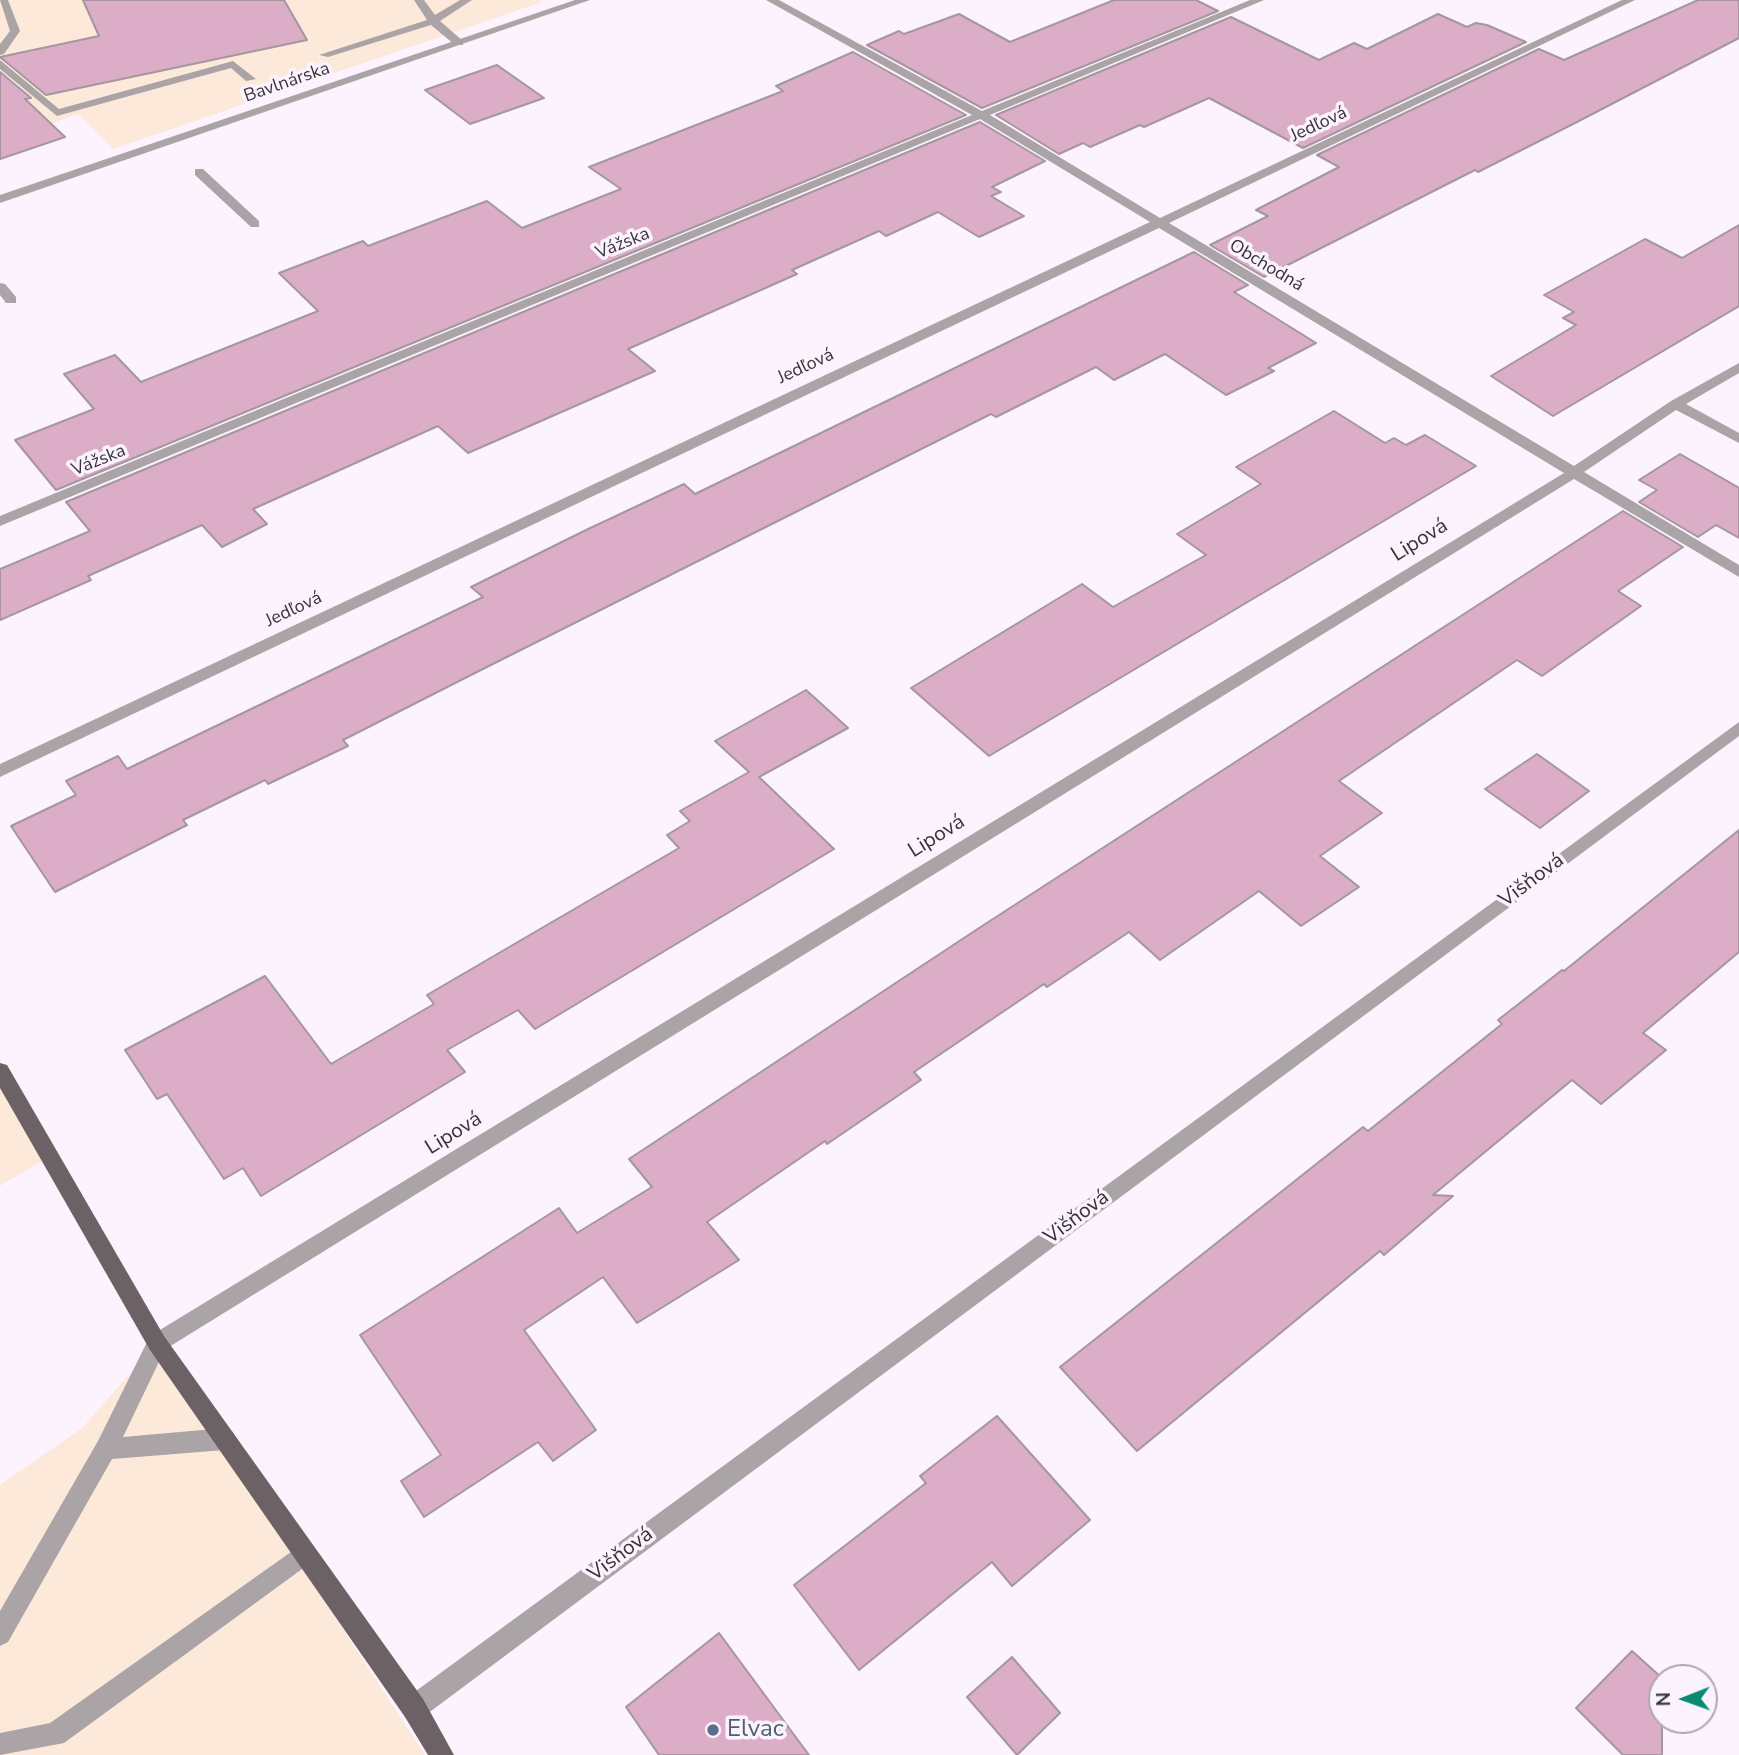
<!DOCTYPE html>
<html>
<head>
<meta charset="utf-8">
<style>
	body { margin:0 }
	#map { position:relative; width:1739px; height:1755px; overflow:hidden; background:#fdf3ff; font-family:"Nunito Sans",sans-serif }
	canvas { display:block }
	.north { position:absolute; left:1648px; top:1664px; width:70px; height:70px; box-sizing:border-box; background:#fdf3ff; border:2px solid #aea7af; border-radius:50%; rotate:269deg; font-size:19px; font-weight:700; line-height:28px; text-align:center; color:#373438 }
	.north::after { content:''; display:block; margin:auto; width:24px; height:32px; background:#098b71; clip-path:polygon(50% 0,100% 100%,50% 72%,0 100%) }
</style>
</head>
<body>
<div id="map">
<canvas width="1739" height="1755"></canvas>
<div class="north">N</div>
</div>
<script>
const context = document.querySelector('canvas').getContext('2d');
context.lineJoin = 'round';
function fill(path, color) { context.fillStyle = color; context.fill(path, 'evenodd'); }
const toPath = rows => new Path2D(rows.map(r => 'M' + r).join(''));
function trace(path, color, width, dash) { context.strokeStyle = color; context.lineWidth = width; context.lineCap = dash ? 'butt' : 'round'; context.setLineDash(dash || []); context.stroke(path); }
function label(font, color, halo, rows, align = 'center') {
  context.font = font + ' "Nunito Sans",sans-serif'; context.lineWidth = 7; context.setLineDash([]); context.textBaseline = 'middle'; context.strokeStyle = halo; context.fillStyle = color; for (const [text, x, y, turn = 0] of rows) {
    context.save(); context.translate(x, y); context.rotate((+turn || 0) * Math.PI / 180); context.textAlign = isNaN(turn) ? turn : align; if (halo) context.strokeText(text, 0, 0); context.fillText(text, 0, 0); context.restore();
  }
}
fill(toPath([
	[0,0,539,0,542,2,113,149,78,114,51,124,0,74],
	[0,1071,49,1157,0,1186],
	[157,1343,425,1755,0,1755,0,1485,82,1428]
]), '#fde9da');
const building = toPath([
	[83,0,284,0,307,40,46,95,0,57,99,36,83,0],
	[1114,0,1196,0,1218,11,982,108,867,45,899,31,904,34,959,14,1010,42,1114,0],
	[1698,0,1739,0,1739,38,1575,123,1478,172,1475,170,1264,277,1210,245,1268,216,1256,210,1339,167,1317,155,1539,49,1564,60,1698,0],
	[1438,14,1467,27,1476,23,1487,25,1526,42,1303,148,1209,98,1144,127,1140,125,1090,147,1083,143,1059,154,996,115,1231,17,1319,60,1354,43,1367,49,1438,14],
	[853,52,966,115,56,490,15,440,94,409,64,374,115,355,141,382,318,311,279,273,363,241,368,246,487,201,522,228,621,189,589,167,783,91,776,86,853,52],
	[497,65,544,98,470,124,425,90,497,65],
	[0,72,31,98,25,99,65,137,0,159,0,72],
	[980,122,1045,161,992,187,1001,192,991,196,1024,216,979,237,938,212,886,236,879,231,792,270,797,274,628,349,655,371,468,453,438,426,253,509,267,524,222,547,202,525,88,576,91,580,0,620,0,569,90,531,66,502,980,122],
	[1739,225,1739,306,1553,416,1491,376,1576,325,1563,318,1574,312,1544,295,1645,239,1682,258,1739,225],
	[1194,252,1248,285,1234,292,1316,343,1268,368,1274,371,1226,395,1165,354,1114,380,1096,367,996,417,991,414,467,677,343,740,348,746,268,784,265,780,183,820,187,825,55,892,11,826,76,795,66,781,118,756,127,769,483,597,471,587,584,531,684,484,695,494,1194,252],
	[1334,411,1385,443,1394,438,1406,445,1425,435,1476,466,989,756,911,688,1082,584,1113,607,1206,555,1177,534,1261,484,1236,467,1334,411],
	[1680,454,1739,488,1739,538,1716,525,1698,537,1639,502,1657,490,1639,480,1680,454],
	[1623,511,1683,547,1618,591,1641,606,1542,676,1517,660,1339,781,1382,813,1320,856,1359,887,1301,926,1259,891,1160,960,1129,932,1047,987,1044,984,914,1072,921,1080,827,1144,825,1141,707,1222,739,1260,637,1323,603,1277,524,1330,596,1430,553,1461,538,1442,424,1517,401,1481,441,1455,360,1335,559,1208,577,1233,652,1187,629,1159,976,930,1623,511],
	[806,690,848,728,759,777,834,849,535,1029,518,1010,447,1050,465,1072,261,1196,243,1168,224,1179,167,1094,157,1099,125,1050,265,976,331,1064,434,1004,427,995,679,848,667,835,690,821,680,811,749,772,715,741,806,690],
	[1537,754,1589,791,1540,828,1485,789,1537,754],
	[1739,830,1739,952,1643,1033,1666,1050,1601,1104,1572,1080,1433,1195,1453,1196,1384,1255,1380,1251,1137,1451,1060,1367,1363,1127,1368,1131,1502,1024,1498,1020,1562,970,1564,971,1739,830],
	[997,1416,1090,1520,1012,1586,992,1562,859,1670,794,1585,926,1483,920,1476,997,1416],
	[719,1633,809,1755,659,1755,626,1707,719,1633],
	[1632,1651,1662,1678,1662,1755,1623,1755,1576,1708,1632,1651],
	[1012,1657,1060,1713,1017,1755,967,1697,1012,1657]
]);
fill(building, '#dcadc6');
trace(building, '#a4979e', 2);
fill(toPath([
	[0,0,8,0,20,31,4,54,0,55,0,44,10,31,0,0],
	[414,0,424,0,435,15,460,0,472,0,440,21,463,41,463,45,455,45,431,25,328,57,319,55,427,20,414,0],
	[0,60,59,109,233,61,256,79,246,81,231,68,57,116,0,69,0,60],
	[195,169,203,169,259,221,259,227,251,227,195,175,195,169],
	[0,283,5,284,16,297,16,303,6,303,0,295,0,283],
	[157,1333,164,1336,168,1343,123,1437,225,1428,233,1432,236,1439,233,1446,225,1450,112,1459,8,1642,0,1646,0,1611,98,1441,150,1336,157,1333],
	[305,1542,313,1545,316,1553,313,1561,64,1743,0,1755,0,1733,50,1723,305,1542]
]), '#aba4a6');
fill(toPath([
	[575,0,590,0,0,203,0,195,575,0],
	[766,0,779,0,982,111,1250,0,1264,0,990,115,1160,218,1622,0,1635,0,1169,223,1574,466,1671,401,1739,363,1739,373,1686,404,1739,433,1739,443,1676,410,1584,472,1739,565,1739,577,1574,479,164,1350,157,1353,150,1350,146,1343,150,1336,1564,473,1159,228,0,777,0,764,1150,222,980,119,0,526,0,516,972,115,766,0],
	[1739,722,1739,736,423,1717,414,1720,405,1717,402,1708,405,1699,1739,722]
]), '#aba4a6');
fill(toPath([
	[0,1063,7,1065,164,1336,423,1699,454,1755,428,1755,405,1717,150,1350,0,1088,0,1063]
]), '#6c6164');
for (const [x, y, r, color] of [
	[713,1730,7,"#5c6f8a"]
]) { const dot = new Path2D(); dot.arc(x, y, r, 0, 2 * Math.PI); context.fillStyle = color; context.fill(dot); trace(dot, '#fdf3ff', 2.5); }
label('18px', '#373438', '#fdf3ff', [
	["Bavlnárska",287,83,-19],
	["Jedľová",1319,125,-25],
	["Vážska",623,244,-22],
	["Obchodná",1266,266,31],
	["Jedľová",806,367,-25],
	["Vážska",99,461,-22],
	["Jedľová",294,610,-25]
]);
label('21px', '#373438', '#fdf3ff', [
	["Lipová",1420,541,-32],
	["Lipová",937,837,-32],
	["Višňová",1532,881,-37],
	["Lipová",454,1134,-32],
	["Višňová",1077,1218,-37],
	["Višňová",621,1555,-37]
]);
label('24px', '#4e5e75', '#fdf3ff', [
	["Elvac",727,1730]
], 'left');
</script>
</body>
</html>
